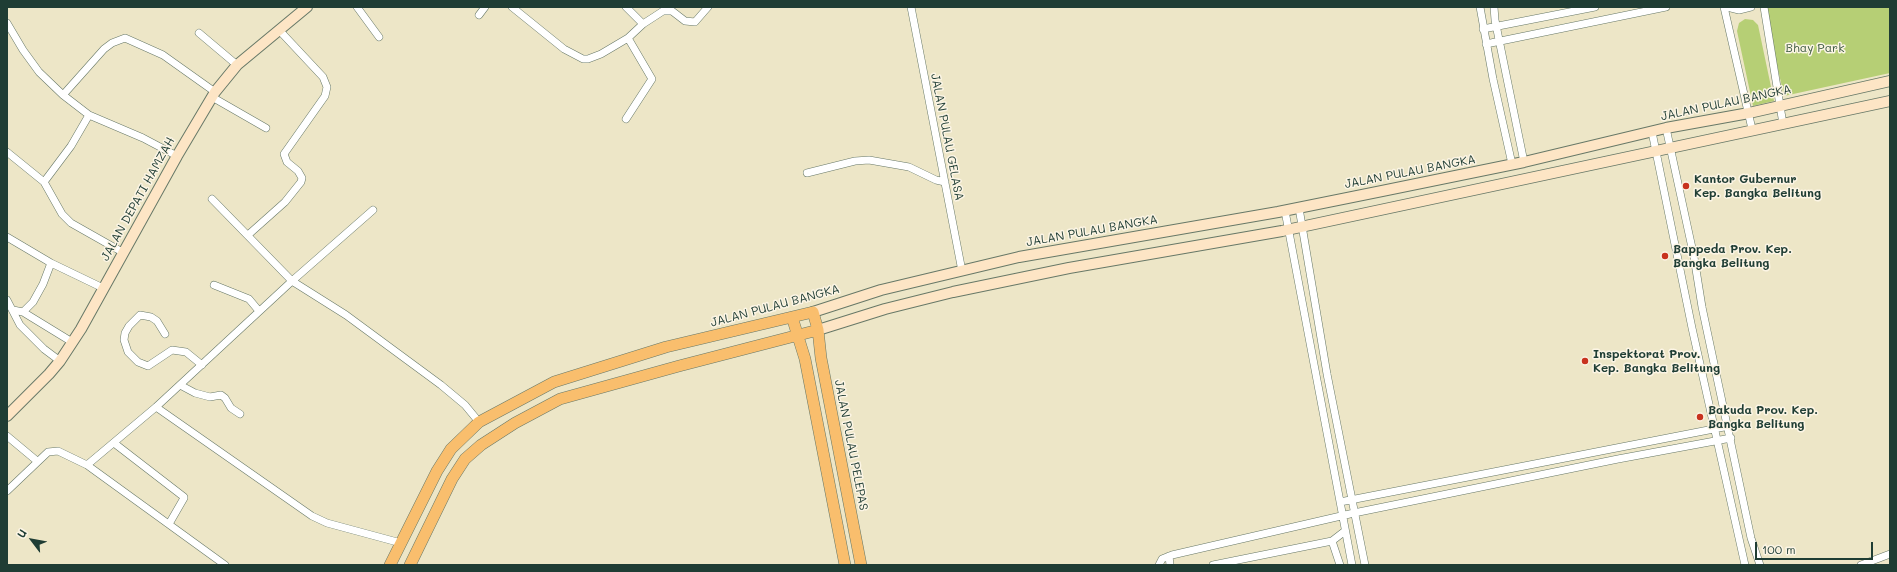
<!DOCTYPE html>
<html>
<head>
<meta charset="utf-8">
<style>
	body { margin:0 }
	#map { position:relative; width:1897px; height:572px; overflow:hidden; background:#ede6c7; font-family:Mali,sans-serif }
	canvas { display:block }
	.frame { position:absolute; inset:0; border:8px solid #1f3d34; pointer-events:none }
	.north { position:absolute; left:12px; top:520px; width:40px; height:40px; -webkit-text-stroke:3px #fcf5e5; paint-order:stroke; rotate:302deg; font-size:11px; font-weight:700; line-height:16px; text-align:center; color:#1f3d34 }
	.north::after { content:''; display:block; margin:auto; width:14px; height:18px; background:#1f3d34; clip-path:polygon(50% 0,100% 100%,50% 72%,0 100%) }
	.scale { position:absolute; left:1755px; top:542px; width:118px; height:18px; box-sizing:border-box; border:2px solid #1f3d34; border-top:0; padding-left:5px; font-size:12px; line-height:14px; white-space:nowrap; color:#1f3d34; -webkit-text-stroke:3px #fcf5e5; paint-order:stroke }
</style>
</head>
<body>
<div id="map">
<canvas width="1897" height="572"></canvas>
<div class="frame"></div>
<div class="north">U</div>
<div class="scale">100 m</div>
</div>
<script>
const context = document.querySelector('canvas').getContext('2d');
context.lineJoin = 'round';
function fill(path, color) { context.fillStyle = color; context.fill(path, 'evenodd'); }
const toPath = rows => new Path2D(rows.map(r => 'M' + r).join(''));
function trace(path, color, width, dash) { context.strokeStyle = color; context.lineWidth = width; context.lineCap = dash ? 'butt' : 'round'; context.setLineDash(dash || []); context.stroke(path); }
function label(font, color, halo, rows, align = 'center') {
  context.font = font + ' Mali,sans-serif'; context.lineWidth = 3; context.setLineDash([]); context.textBaseline = 'middle'; context.strokeStyle = halo; context.fillStyle = color; for (const [text, x, y, turn = 0] of rows) {
    context.save(); context.translate(x, y); context.rotate((+turn || 0) * Math.PI / 180); context.textAlign = isNaN(turn) ? turn : align; if (halo) context.strokeText(text, 0, 0); context.fillText(text, 0, 0); context.restore();
  }
}
fill(toPath([
	[1764,7,1890,7,1890,73,1784,96],
	[1745,19,1753,20,1758,25,1774,101,1753,106,1737,31,1739,23]
]), '#b6cf75');
const minor = toPath([
	[357,7,379,37],
	[512,7,564,49,583,59,588,59,601,54,628,38,643,24,663,11,672,11,685,21,695,22,708,7],
	[626,7,643,24],
	[911,7,962,271],
	[1480,7,1493,79,1512,164],
	[1494,7,1495,20,1524,162],
	[1724,7,1752,129],
	[1727,7,1739,10,1751,7],
	[1764,7,1783,124],
	[479,15,485,7],
	[7,23,23,50,39,72,63,95,89,115,143,138,177,156],
	[1483,29,1595,7],
	[199,33,237,65],
	[1486,44,1666,7],
	[63,95,104,49,112,43,125,38,163,55,215,92],
	[212,97,266,128],
	[626,119,652,79,628,38],
	[1666,128,1694,257,1702,307,1751,538,1760,565],
	[1652,132,1692,328,1745,565],
	[7,152,44,182,62,214,71,223,124,253],
	[807,173,855,161,869,160,909,167,936,180,945,182],
	[44,182,71,146,89,115],
	[212,199,292,281,346,315,441,385,465,405,479,422],
	[1299,208,1327,374,1365,565],
	[1285,211,1352,565],
	[248,235,285,202,301,182,302,178,298,171,287,162,284,154,325,96,327,87,323,77,279,30],
	[7,237,51,263,103,288],
	[214,285,249,299,259,311],
	[7,300,20,325,44,349,60,361],
	[13,310,23,312,72,342],
	[23,312,33,302,43,284,51,263],
	[165,334,157,321,151,317,140,315,129,326,125,333,124,340,128,352,138,362,148,366,172,350,186,352,202,365],
	[180,385,195,393,210,397,221,395,225,398,231,408,240,414],
	[156,407,312,516,327,523,401,543],
	[7,436,37,461],
	[114,443,184,497,184,498,169,524],
	[87,465,156,407,292,281,373,210],
	[7,491,48,452,58,451,87,465,225,565],
	[1340,502,1729,426],
	[1332,541,1345,531],
	[1169,556,1170,565],
	[1159,565,1162,559,1172,555,1354,513,1618,459,1731,438],
	[1213,565,1332,541,1340,565],
	[1861,565,1890,554]
]);
const secondary = toPath([
	[813,312,881,290,1019,257,1278,212,1382,191,1524,162,1666,128,1749,113,1890,81],
	[818,330,885,309,953,292,1069,268,1282,231,1890,101],
	[7,416,49,374,60,361,81,329,177,156,215,92,237,65,307,7]
]);
const trunk = toPath([
	[792,317,805,359,845,565],
	[390,565,437,471,451,449,479,422,554,382,666,347,813,312,818,330,821,358,861,565],
	[410,565,452,479,465,459,481,445,515,423,560,399,679,366,818,330]
]);
trace(minor, '#677867', 8);
trace(secondary, '#677867', 12);
trace(trunk, '#677867', 12);
trace(minor, '#fff', 7);
trace(secondary, '#fde5c5', 10);
trace(trunk, '#f9be6d', 11);
for (const [x, y, r, color] of [
	[1686,186,4,"#c8321e"],
	[1665,256,4,"#c8321e"],
	[1585,361,4,"#c8321e"],
	[1700,417,4,"#c8321e"]
]) { const dot = new Path2D(); dot.arc(x, y, r, 0, 2 * Math.PI); context.fillStyle = color; context.fill(dot); trace(dot, '#fcf5e5', 1.5); }
label('12px', '#3d5a41', '#fcf5e5', [
	["Bhay Park",1815,48]
]);
label('12px', '#1f3d34', '#fcf5e5', [
	["JALAN PULAU BANGKA",1726,103,-12],
	["JALAN PULAU GELASA",947,137,79],
	["JALAN PULAU BANGKA",1410,172,-11],
	["JALAN DEPATI HAMZAH",138,199,-61],
	["JALAN PULAU BANGKA",1092,231,-10],
	["JALAN PULAU BANGKA",775,306,-15],
	["JALAN PULAU PELEPAS",851,445,79]
]);
label('bold 12px', '#1f3d34', '#fcf5e5', [
	["Kantor Gubernur",1694,179],
	["Kep. Bangka Belitung",1694,193],
	["Bappeda Prov. Kep.",1673,249],
	["Bangka Belitung",1673,263],
	["Inspektorat Prov.",1593,354],
	["Kep. Bangka Belitung",1593,368],
	["Bakuda Prov. Kep.",1708,410],
	["Bangka Belitung",1708,424]
], 'left');
</script>
</body>
</html>
